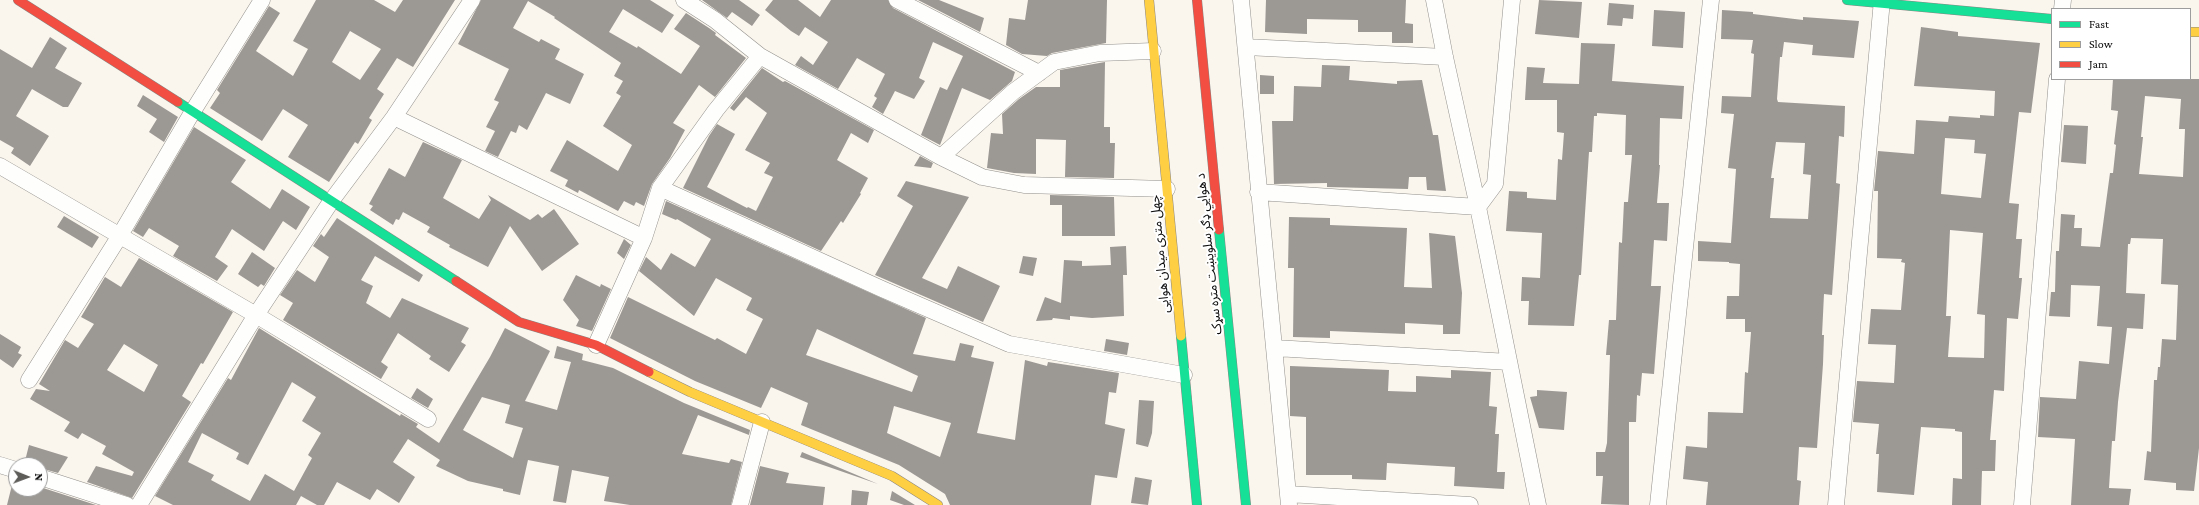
<!DOCTYPE html>
<html>
<head>
<meta charset="utf-8">
<style>
	body { margin:0 }
	#map { position:relative; width:2199px; height:505px; overflow:hidden; background:#faf5ed; font-family:"Crimson Pro",serif }
	canvas { display:block }
	.legend { position:absolute; left:2051px; top:8px; width:140px; height:72px; box-sizing:border-box; background:#fff; border:1px solid #9d9d9d; margin:0; padding:5px 7px; list-style:none; font-size:12px; color:#0a0a0a }
	.legend li { display:flex; align-items:center; gap:8px; height:20px }
	.legend b { width:20px; border:1px solid #9d9d9d }
	.north { position:absolute; left:8px; top:457px; width:40px; height:40px; box-sizing:border-box; background:#fff; border:1px solid #9d9d9d; border-radius:50%; rotate:91deg; font-size:11px; font-weight:700; line-height:16px; text-align:center; color:#0a0a0a }
	.north::after { content:''; display:block; margin:auto; width:14px; height:18px; background:#5e5c59; clip-path:polygon(50% 0,100% 100%,50% 72%,0 100%) }
</style>
</head>
<body>
<div id="map">
<canvas width="2199" height="505"></canvas>
<ul class="legend">
<li><b style="height:5px;background:#16e098"></b>Fast</li>
<li><b style="height:5px;background:#ffcf43"></b>Slow</li>
<li><b style="height:5px;background:#f24e42"></b>Jam</li>
</ul>
<div class="north">N</div>
</div>
<script>
const context = document.querySelector('canvas').getContext('2d');
context.lineJoin = 'round';
function fill(path, color) { context.fillStyle = color; context.fill(path, 'evenodd'); }
const toPath = rows => new Path2D(rows.map(r => 'M' + r).join(''));
function trace(path, color, width, dash) { context.strokeStyle = color; context.lineWidth = width; context.lineCap = dash ? 'butt' : 'round'; context.setLineDash(dash || []); context.stroke(path); }
function label(font, color, halo, rows, align = 'center') {
  context.font = font + ' "Crimson Pro","Noto Sans Arabic",serif'; context.lineWidth = 4; context.setLineDash([]); context.textBaseline = 'middle'; context.strokeStyle = halo; context.fillStyle = color; for (const [text, x, y, turn = 0] of rows) {
    context.save(); context.translate(x, y); context.rotate((+turn || 0) * Math.PI / 180); context.textAlign = isNaN(turn) ? turn : align; if (halo) context.strokeText(text, 0, 0); context.fillText(text, 0, 0); context.restore();
  }
}
fill(toPath([
	[316,0,374,0,395,12,403,0,455,0,413,67,397,58,377,89,384,94,369,118,372,120,358,144,355,142,329,182,288,157,308,125,283,109,262,141,210,108,220,93,217,90,269,6,280,13,256,51,293,76,308,49,293,41],
	[350,31,381,49,360,80,332,62],
	[481,0,650,0,674,15,662,33,623,9,609,32,637,48,638,46,681,74,700,46,674,29,686,13,709,28,716,33,715,35,746,58,715,97,699,85,673,123,685,130,670,158,652,184,644,206,636,202,634,206,624,201,618,211,579,190,578,193,565,186,568,180,550,171,567,140,618,171,632,145,603,126,621,96,616,93,623,81,614,76,621,63,554,18,555,17,528,1,513,28,539,42,541,39,560,49,555,59,584,74,570,104,546,93,527,130,519,125,516,133,511,131,498,157,485,151,495,131,486,127,499,102,494,100,509,69,458,44],
	[702,0,739,0,760,15,752,26,732,12,727,18],
	[773,0,798,0,820,17,831,0,888,0,893,8,1015,72,1012,81,990,100,962,88,940,145,921,135,940,87,947,90,963,56,933,42,919,78,925,81,914,99,895,91,883,114,872,107,877,98,874,96,885,74,857,58,838,89,795,65,801,56,813,65,828,42,805,27,799,36,791,31,765,10],
	[918,0,939,0,984,18,980,32],
	[1028,0,1107,0,1106,43,1052,53,1047,56,1022,54,1006,45,1009,18,1025,20],
	[1266,0,1406,0,1405,23,1413,24,1413,43,1392,43,1392,32,1358,32,1358,20,1307,19,1307,34,1265,32],
	[1539,0,1582,2,1579,38,1535,34],
	[1609,3,1634,5,1633,19,1623,18,1622,26,1607,25],
	[1654,10,1685,12,1683,48,1652,46],
	[1722,10,1753,12,1753,14,1803,20,1803,17,1859,21,1854,58,1812,55,1813,45,1784,42,1782,57,1780,57,1777,99,1778,102,1845,106,1844,137,1839,136,1836,183,1840,184,1832,295,1824,294,1822,335,1824,335,1823,364,1817,448,1799,447,1797,480,1801,481,1799,505,1706,505,1708,482,1683,479,1686,446,1707,448,1708,412,1743,413,1745,372,1748,373,1751,332,1745,332,1745,319,1726,319,1727,296,1739,296,1740,264,1729,263,1729,262,1698,261,1698,241,1731,243,1736,169,1728,168,1734,114,1721,113,1722,96,1751,97,1754,54,1751,53,1753,40,1721,39],
	[1776,142,1805,143,1803,174,1811,175,1808,219,1770,218,1774,178,1771,178],
	[1921,27,1958,32,1958,36,2040,43,2031,113,2019,112,2009,203,2019,204,2016,239,2022,239,2019,278,2022,278,2018,319,2007,318,2004,391,1994,390,1990,440,1996,440,1995,471,1982,471,1981,505,1952,505,1953,478,1962,479,1962,432,1955,431,1955,429,1921,427,1914,495,1877,492,1879,454,1876,454,1879,424,1853,422,1857,381,1894,383,1896,345,1868,344,1871,309,1901,310,1905,263,1901,262,1902,259,1877,258,1878,191,1874,191,1878,151,1914,154,1916,120,1948,122,1949,116,1980,118,1980,115,1994,116,1995,91,1914,86],
	[1945,138,1975,140,1974,153,1986,154,1981,198,1941,194],
	[1950,230,1983,233,1977,314,1985,315,1984,358,1948,357,1951,316,1946,316],
	[50,37,67,48,55,68,82,83,68,107,63,107,32,89,16,116,49,136,30,166,11,153,14,148,0,140,0,49,32,68],
	[1581,43,1615,44,1612,81,1684,86,1682,119,1660,118,1659,165,1660,165,1657,203,1669,203,1667,241,1654,240,1651,286,1661,286,1655,361,1654,374,1642,373,1640,396,1637,395,1636,422,1629,422,1629,505,1601,504,1603,476,1596,476,1596,452,1605,452,1607,443,1610,355,1606,355,1609,320,1616,320,1619,242,1622,243,1624,202,1628,202,1632,155,1625,155,1626,115,1597,113,1597,116,1594,116,1592,152,1589,152,1581,275,1579,275,1574,326,1528,325,1529,301,1521,301,1522,277,1540,278,1542,233,1506,231,1509,191,1527,192,1527,198,1556,200,1558,159,1562,160,1564,133,1557,132,1557,100,1525,100,1527,67,1545,68,1543,83,1579,84],
	[1105,62,1104,127,1110,127,1110,143,1115,143,1114,178,1065,177,1066,140,1036,139,1036,174,1014,173,987,168,991,133,1003,134,1002,114,1019,99,1036,87,1060,87,1060,70],
	[1322,65,1350,66,1349,80,1397,84,1397,81,1422,80,1433,135,1438,135,1446,191,1427,190,1426,177,1409,177,1408,189,1327,187,1327,183,1274,184,1272,121,1293,121,1294,86,1321,87],
	[762,68,783,82,785,81,874,130,868,143,851,133,837,160,868,178,860,193,861,194,843,223,841,221,821,251,683,188,709,136,717,124,735,134,707,187,747,208,748,207,756,211,773,177,764,173,770,163,745,150,767,113,746,97,734,111,730,108],
	[1260,75,1274,76,1274,94,1260,94],
	[2113,79,2199,79,2199,448,2194,491,2176,490,2176,483,2144,480,2147,451,2151,452,2154,380,2157,380,2158,367,2160,367,2162,339,2176,340,2178,285,2161,284,2163,239,2131,238,2130,244,2128,244,2126,293,2145,294,2143,329,2127,328,2118,402,2115,441,2112,441,2109,488,2131,489,2129,505,2071,505,2075,439,2038,437,2040,397,2076,399,2079,361,2109,364,2112,327,2097,326,2100,286,2071,285,2070,317,2049,316,2051,292,2055,292,2056,251,2059,251,2061,214,2075,215,2074,228,2082,228,2081,246,2100,247,2110,173,2113,173,2116,145,2114,144,2118,111,2111,110],
	[2145,96,2181,99,2179,129,2185,129,2183,177,2139,174,2143,137,2141,137],
	[143,95,178,117,164,142,149,132,157,119,137,106],
	[2064,125,2088,126,2086,164,2061,162],
	[194,127,246,160,231,182,270,209,282,189,310,207,296,230,283,221,264,251,232,229,215,257,228,266,217,281,173,256,179,246,149,228,143,237,133,231],
	[423,142,462,160,443,198,479,219,491,200,488,195,530,220,538,214,542,218,554,209,579,244,542,271,510,226,488,267,449,247,450,245,427,232,430,227,403,212,399,220,396,219,393,225,370,210,373,206,369,204,389,168,405,177],
	[920,156,933,163,931,168,914,166],
	[906,181,969,197,922,278,947,289,958,266,1000,286,983,322,875,275,913,206,897,196],
	[1050,195,1114,197,1115,236,1062,236,1062,205,1050,205],
	[666,201,926,318,913,354,955,361,960,343,974,346,971,357,994,362,977,433,1015,440,1025,360,1047,366,1048,362,1119,373,1116,393,1109,392,1105,424,1125,429,1117,478,1095,475,1091,505,950,505,945,494,899,465,801,425,808,403,771,387,761,408,695,381,610,338,628,297,715,340,717,338,746,354,763,319,746,310,752,298,716,278,694,316,639,271,646,257,661,270,671,253,695,267,711,239,677,219,676,220,662,214],
	[817,329,918,376,912,392,806,355],
	[894,406,951,423,940,457,887,433],
	[64,216,99,237,92,248,57,227],
	[1289,217,1330,218,1330,225,1407,228,1404,287,1432,288,1429,233,1455,236,1462,293,1460,334,1443,334,1443,325,1405,323,1405,334,1330,331,1330,338,1293,337,1294,268,1288,268],
	[337,218,423,275,419,282,375,256,361,280,373,286,366,303,390,318,402,298,469,328,461,342,466,345,449,372,429,359,431,356,398,333,381,362,388,367,381,379,283,320,293,303,280,295,297,270,315,282,329,257,313,246,321,234,324,237],
	[624,239,631,245,624,259,617,253],
	[1126,246,1127,275,1123,275,1124,316,1092,318,1070,316,1070,320,1053,318,1052,320,1036,321,1045,297,1061,303,1064,260,1082,261,1082,266,1111,265,1110,247],
	[252,252,275,268,264,286,261,284,258,287,238,274],
	[1023,256,1037,258,1033,276,1019,273],
	[139,258,233,312,203,364,201,363,182,396,191,402,132,498,87,482,96,466,132,476,134,472,102,454,106,446,82,433,78,439,64,431,70,422,30,399,36,389,50,391,39,384,65,340,78,348,94,324,81,317,105,277,121,287],
	[124,344,158,365,144,392,107,370],
	[576,275,600,287,601,284,611,289,592,331,576,326,579,320,563,300],
	[259,328,400,416,401,414,418,424,416,427,439,443,490,357,505,328,550,351,525,401,557,410,571,362,554,358,557,346,583,354,582,360,613,368,684,403,750,430,749,435,698,415,682,454,729,463,731,459,742,462,731,505,630,505,604,501,609,477,572,470,566,503,553,501,559,466,528,460,520,495,503,491,503,489,468,481,436,466,440,460,408,439,393,462,415,477,399,503,377,489,370,500,337,482,324,505,317,505,301,496,296,505,173,505,155,496,228,378,231,380],
	[292,382,316,397,302,421,321,433,308,455,312,458,294,491,265,474,250,501,211,480,214,475,188,462,202,433,239,453,236,459,248,465],
	[482,397,510,405,505,423,523,428,513,458,463,430],
	[0,334,21,347,18,353,22,355,13,368,0,359],
	[1106,339,1129,343,1127,355,1104,351],
	[1290,366,1389,370,1388,391,1416,392,1416,376,1451,378,1451,370,1491,372,1489,406,1497,407,1495,434,1499,434,1497,472,1505,472,1504,489,1454,486,1455,467,1387,463,1386,480,1352,479,1352,475,1306,475,1306,417,1290,416],
	[417,388,433,399,428,408,411,398],
	[1537,390,1567,392,1564,430,1539,428,1530,397,1537,396],
	[1139,400,1154,401,1152,433,1148,447,1136,444],
	[29,445,68,457,58,473,40,468,40,465,24,465],
	[802,452,878,484,800,457],
	[760,466,789,473,786,483,825,487,823,505,750,505],
	[1135,477,1152,480,1148,505,1131,503],
	[13,481,16,481,16,489,40,489,40,487,96,505,7,505],
	[852,490,869,492,867,505,851,505],
	[892,491,915,505,904,505,890,500]
]), '#9c9894');
const street = toPath([
	[684,0,715,20,760,56,941,157,982,177,1024,185,1167,189],
	[897,0,1039,73],
	[1241,0,1289,505],
	[1434,0,1445,57,1478,207,1538,505],
	[2062,9,2063,0],
	[1246,47,1445,57],
	[394,117,644,238],
	[941,157,1013,92,1054,62,1100,53,1153,51],
	[0,166,256,315,428,419],
	[660,188,882,289,1009,344,1184,375],
	[1258,192,1478,207,1495,184,1512,0],
	[596,345,644,238,660,188,716,110,760,56],
	[1275,348,1509,362],
	[29,380,119,237,193,111,262,0],
	[0,465,16,470],
	[40,477,127,505],
	[1288,494,1470,505],
	[139,505,256,315,332,200,394,117,472,0],
	[740,505,762,422],
	[1658,505,1711,0],
	[1836,505,1882,0],
	[2022,505,2057,79]
]);
const fast = toPath([
	[1847,0,2052,19],
	[178,102,456,281],
	[1219,230,1246,505],
	[1181,336,1197,505]
]);
const slow = toPath([
	[1149,0,1181,336],
	[2190,32,2199,32],
	[649,372,690,392,892,476,938,505]
]);
const jam = toPath([
	[18,0,178,102],
	[1197,0,1219,230],
	[456,281,519,322,596,345,649,372]
]);
trace(street, '#92908c', 17);
trace(fast, '#898683', 10);
trace(slow, '#898683', 10);
trace(jam, '#898683', 10);
trace(street, '#fefefc', 16);
trace(fast, '#16e098', 9);
trace(slow, '#ffcf43', 9);
trace(jam, '#f24e42', 9);
label('13px', '#0a0a0a', '#fff', [
	["چهل متری میدان هوایی",1160,254,-95],
	["د هوايي ډګر سلویښت متره سړک",1209,254,-96]
]);
</script>
</body>
</html>
